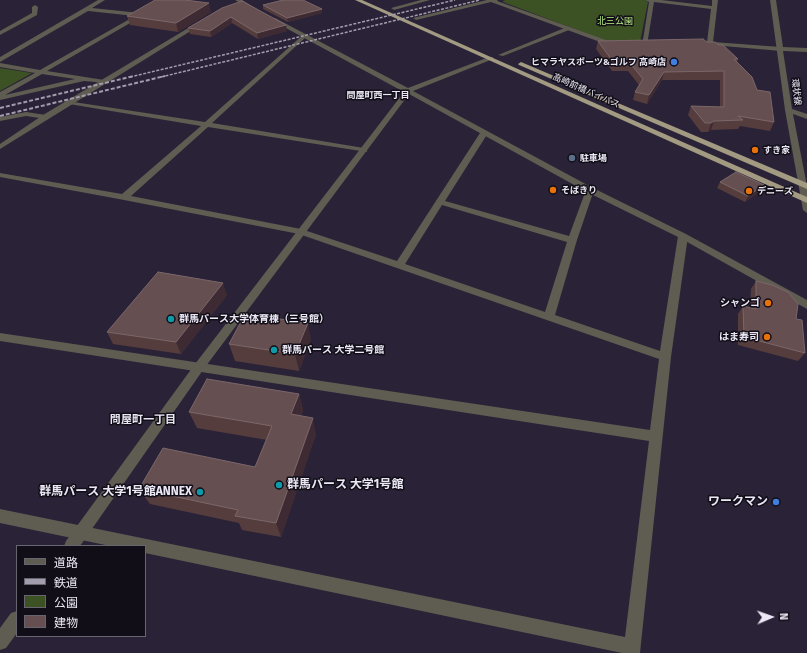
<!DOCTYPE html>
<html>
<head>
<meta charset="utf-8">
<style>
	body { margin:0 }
	#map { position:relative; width:807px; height:653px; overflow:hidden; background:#2a2237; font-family:"Fira Sans","Noto Sans JP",sans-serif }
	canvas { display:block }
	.legend { position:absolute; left:16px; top:545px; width:130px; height:92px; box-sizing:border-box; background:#110e17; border:1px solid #686570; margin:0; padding:5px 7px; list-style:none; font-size:12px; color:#ebe7f5 }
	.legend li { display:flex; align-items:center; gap:8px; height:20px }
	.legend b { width:20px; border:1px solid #686570 }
	.north { position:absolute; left:751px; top:597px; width:40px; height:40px; -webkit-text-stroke:3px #110e17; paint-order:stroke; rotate:88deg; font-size:11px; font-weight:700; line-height:16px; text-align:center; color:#ebe7f5 }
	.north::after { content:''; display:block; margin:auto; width:14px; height:18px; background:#ebe7f5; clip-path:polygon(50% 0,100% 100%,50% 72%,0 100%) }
</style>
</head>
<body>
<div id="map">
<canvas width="807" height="653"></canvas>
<ul class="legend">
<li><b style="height:5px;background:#5f5c51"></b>道路</li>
<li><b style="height:5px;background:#a29cad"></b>鉄道</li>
<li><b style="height:11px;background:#3c5124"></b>公園</li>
<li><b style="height:11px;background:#664f51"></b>建物</li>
</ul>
<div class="north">N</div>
</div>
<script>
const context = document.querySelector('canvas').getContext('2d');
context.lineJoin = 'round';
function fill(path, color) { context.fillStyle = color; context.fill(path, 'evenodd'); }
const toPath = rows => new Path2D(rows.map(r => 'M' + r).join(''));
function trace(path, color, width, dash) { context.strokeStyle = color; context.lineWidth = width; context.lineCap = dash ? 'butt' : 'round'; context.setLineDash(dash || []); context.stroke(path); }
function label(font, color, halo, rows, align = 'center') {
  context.font = font + ' "Fira Sans","Noto Sans JP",sans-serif'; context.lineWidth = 3; context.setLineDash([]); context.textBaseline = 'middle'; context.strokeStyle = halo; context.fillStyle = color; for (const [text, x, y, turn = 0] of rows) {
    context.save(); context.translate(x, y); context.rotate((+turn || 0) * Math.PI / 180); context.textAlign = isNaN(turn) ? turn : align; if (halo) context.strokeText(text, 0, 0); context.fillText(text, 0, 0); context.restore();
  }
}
fill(toPath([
	[505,0,645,0,648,2,640,42,612,43,503,2,503,1],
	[0,68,32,73,0,91]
]), '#3c5124');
fill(toPath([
	[98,0,105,0,92,8,140,13,163,0,170,0,47,71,104,80,107,82,106,83,84,81,0,100,0,92,35,73,0,67,0,63,40,70,135,16,88,11,0,62,0,57,98,0],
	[42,74,75,79,5,95,42,74],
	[421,0,430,0,394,10,391,8,421,0],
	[487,0,498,0,497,1,620,45,617,47,611,46,491,2,416,20,413,18,487,0],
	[645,0,661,0,712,6,712,0,718,0,713,42,781,47,784,49,781,51,700,44,700,42,707,42,711,9,654,2,647,45,642,46,649,2,645,0],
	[35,5,38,7,37,15,0,35,0,31,32,13,32,7,35,5],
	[304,34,306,35,306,37,212,123,364,148,367,148,367,152,208,127,131,196,301,229,397,261,480,133,481,131,487,131,488,133,445,201,569,236,586,190,590,187,593,188,594,190,577,240,555,315,660,351,678,236,683,233,688,236,671,357,640,653,622,653,145,553,145,546,110,546,0,523,0,509,625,637,649,441,0,341,0,333,650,430,659,359,299,234,124,200,0,177,0,173,122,194,201,126,69,104,66,102,67,101,205,122,304,34],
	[442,205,567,242,545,312,405,264,442,205],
	[26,112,46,115,50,117,46,119,26,116,0,121,0,117,26,112]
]), '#5f5c51');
fill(toPath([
	[235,0,242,0,257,9,252,10,235,0],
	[770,0,776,0,783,47,807,48,807,52,783,51,792,109,807,114,807,119,793,114,807,186,807,213,803,210,785,110,770,0],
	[271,18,275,18,408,88,489,57,493,57,493,59,413,91,593,188,686,234,807,300,807,309,680,238,587,192,409,94,203,370,80,546,64,546,66,541,195,364,404,92,271,20,271,18],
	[200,21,203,23,202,24,0,149,0,144,43,115,200,21],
	[567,27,570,29,569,30,503,56,498,55,567,27],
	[17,611,17,633,6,648,0,650,0,628,11,613,17,611]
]), '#5f5c51');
fill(toPath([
	[355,0,362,0,807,197,807,203,355,0],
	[521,62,807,183,807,189,519,65,518,64,521,62]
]), '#a29a81');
trace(toPath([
	[130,77,455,0],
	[161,77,480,0]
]), '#a29cad', 1.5, [3, 1.5]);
trace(toPath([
	[0,108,134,76],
	[0,116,165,76]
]), '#a29cad', 2, [4, 2]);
fill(toPath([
	[263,5,322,9,322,13,288,22,263,9],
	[222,8,287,31,258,39,232,23,211,37,190,34,188,28],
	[211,12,178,32,130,25,127,16],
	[598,41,707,42,719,45,738,59,737,62,757,90,774,122,770,131,740,126,738,129,711,130,708,132,701,132,688,115,691,106,720,107,720,80,662,80,647,104,633,100,635,92,639,85,628,71,612,71,596,49],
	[720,182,764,185,761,191,745,202,717,188],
	[756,281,796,319,805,353,798,361,738,345,738,314,743,306,750,307,751,289],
	[227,295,181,354,113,344,107,332],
	[311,339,299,371,235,361,229,344],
	[299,394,303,410,301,416,316,434,281,537,242,530,239,523,150,504,139,489,255,467,267,440,197,428,189,412]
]), '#563d3d');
fill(toPath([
	[209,3,211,12,178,32,176,23],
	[322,9,322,13,288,22,287,18],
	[231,17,232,23,211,37,210,31],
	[286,25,287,31,258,39,257,33],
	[664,72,662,80,647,104,649,95],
	[714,121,711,130,708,132,711,123],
	[764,185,761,191,745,202,748,196],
	[223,283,227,295,181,354,176,342],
	[308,323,311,339,299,371,295,354],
	[299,394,303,410,295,430,291,414],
	[313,418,316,434,281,537,276,523]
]), '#3e2a32');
const building = toPath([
	[155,0,185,0,209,3,176,23,127,16,155,0],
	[283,0,303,0,322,9,287,18,263,5,283,0],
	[242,1,286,25,257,33,231,17,210,31,188,28,222,8,242,1],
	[703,39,707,42,715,42,719,45,723,45,738,59,734,59,752,77,757,90,770,92,774,122,738,116,743,120,714,121,711,123,705,123,691,106,724,107,724,71,664,72,649,95,635,92,643,79,630,63,614,63,598,41,703,39],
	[736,172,764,185,748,196,720,182,736,172],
	[158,272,223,283,176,342,107,332,158,272],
	[756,281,772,285,788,292,798,304,796,319,802,320,805,353,744,337,743,306,756,309,756,281],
	[245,314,308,323,295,354,229,344,245,314],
	[207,379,299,394,291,414,313,418,276,523,235,516,238,510,139,489,163,448,255,467,272,426,189,412,207,379]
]);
fill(building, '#664f51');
trace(building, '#7b676a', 1);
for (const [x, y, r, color] of [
	[674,62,4,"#3f7fe0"],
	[755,150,4,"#e8710a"],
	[572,158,4,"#5c6f8a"],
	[553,190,4,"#e8710a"],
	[749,191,4,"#e8710a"],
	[768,303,4,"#e8710a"],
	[171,319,4,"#0f9aa8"],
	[767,337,4,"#e8710a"],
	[274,350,4,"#0f9aa8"],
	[279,485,4,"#0f9aa8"],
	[200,492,4,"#0f9aa8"],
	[776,502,4,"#3f7fe0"]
]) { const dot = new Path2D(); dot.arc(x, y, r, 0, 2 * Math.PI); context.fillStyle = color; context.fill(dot); trace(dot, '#110e17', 1.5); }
label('9px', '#b9ed81', '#110e17', [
	["北三公園",615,21]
]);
label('bold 9px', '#ebe7f5', '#110e17', [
	["ヒマラヤスポーツ&ゴルフ 高崎店",666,62,"right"],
	["すき家",763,150],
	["駐車場",580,158],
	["そばきり",561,190],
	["デニーズ",757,191]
], 'left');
label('9px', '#ebe7f5', '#110e17', [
	["高崎前橋バイパス",586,91,24],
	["環状線",796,92,83]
]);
label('bold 9px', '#ebe7f5', '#110e17', [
	["問屋町西一丁目",378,95]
]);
label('bold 10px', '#ebe7f5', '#110e17', [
	["シャンゴ",760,303],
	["群馬パース大学体育棟（三号館）",179,319,"left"],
	["はま寿司",759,337],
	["群馬パース 大学二号館",282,350,"left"]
], 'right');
label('bold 11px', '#ebe7f5', '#110e17', [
	["問屋町一丁目",143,420]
]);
label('bold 12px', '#ebe7f5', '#110e17', [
	["群馬パース 大学1号館",287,485,"left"],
	["群馬パース 大学1号館ANNEX",192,492],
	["ワークマン",768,502]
], 'right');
</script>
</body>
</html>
